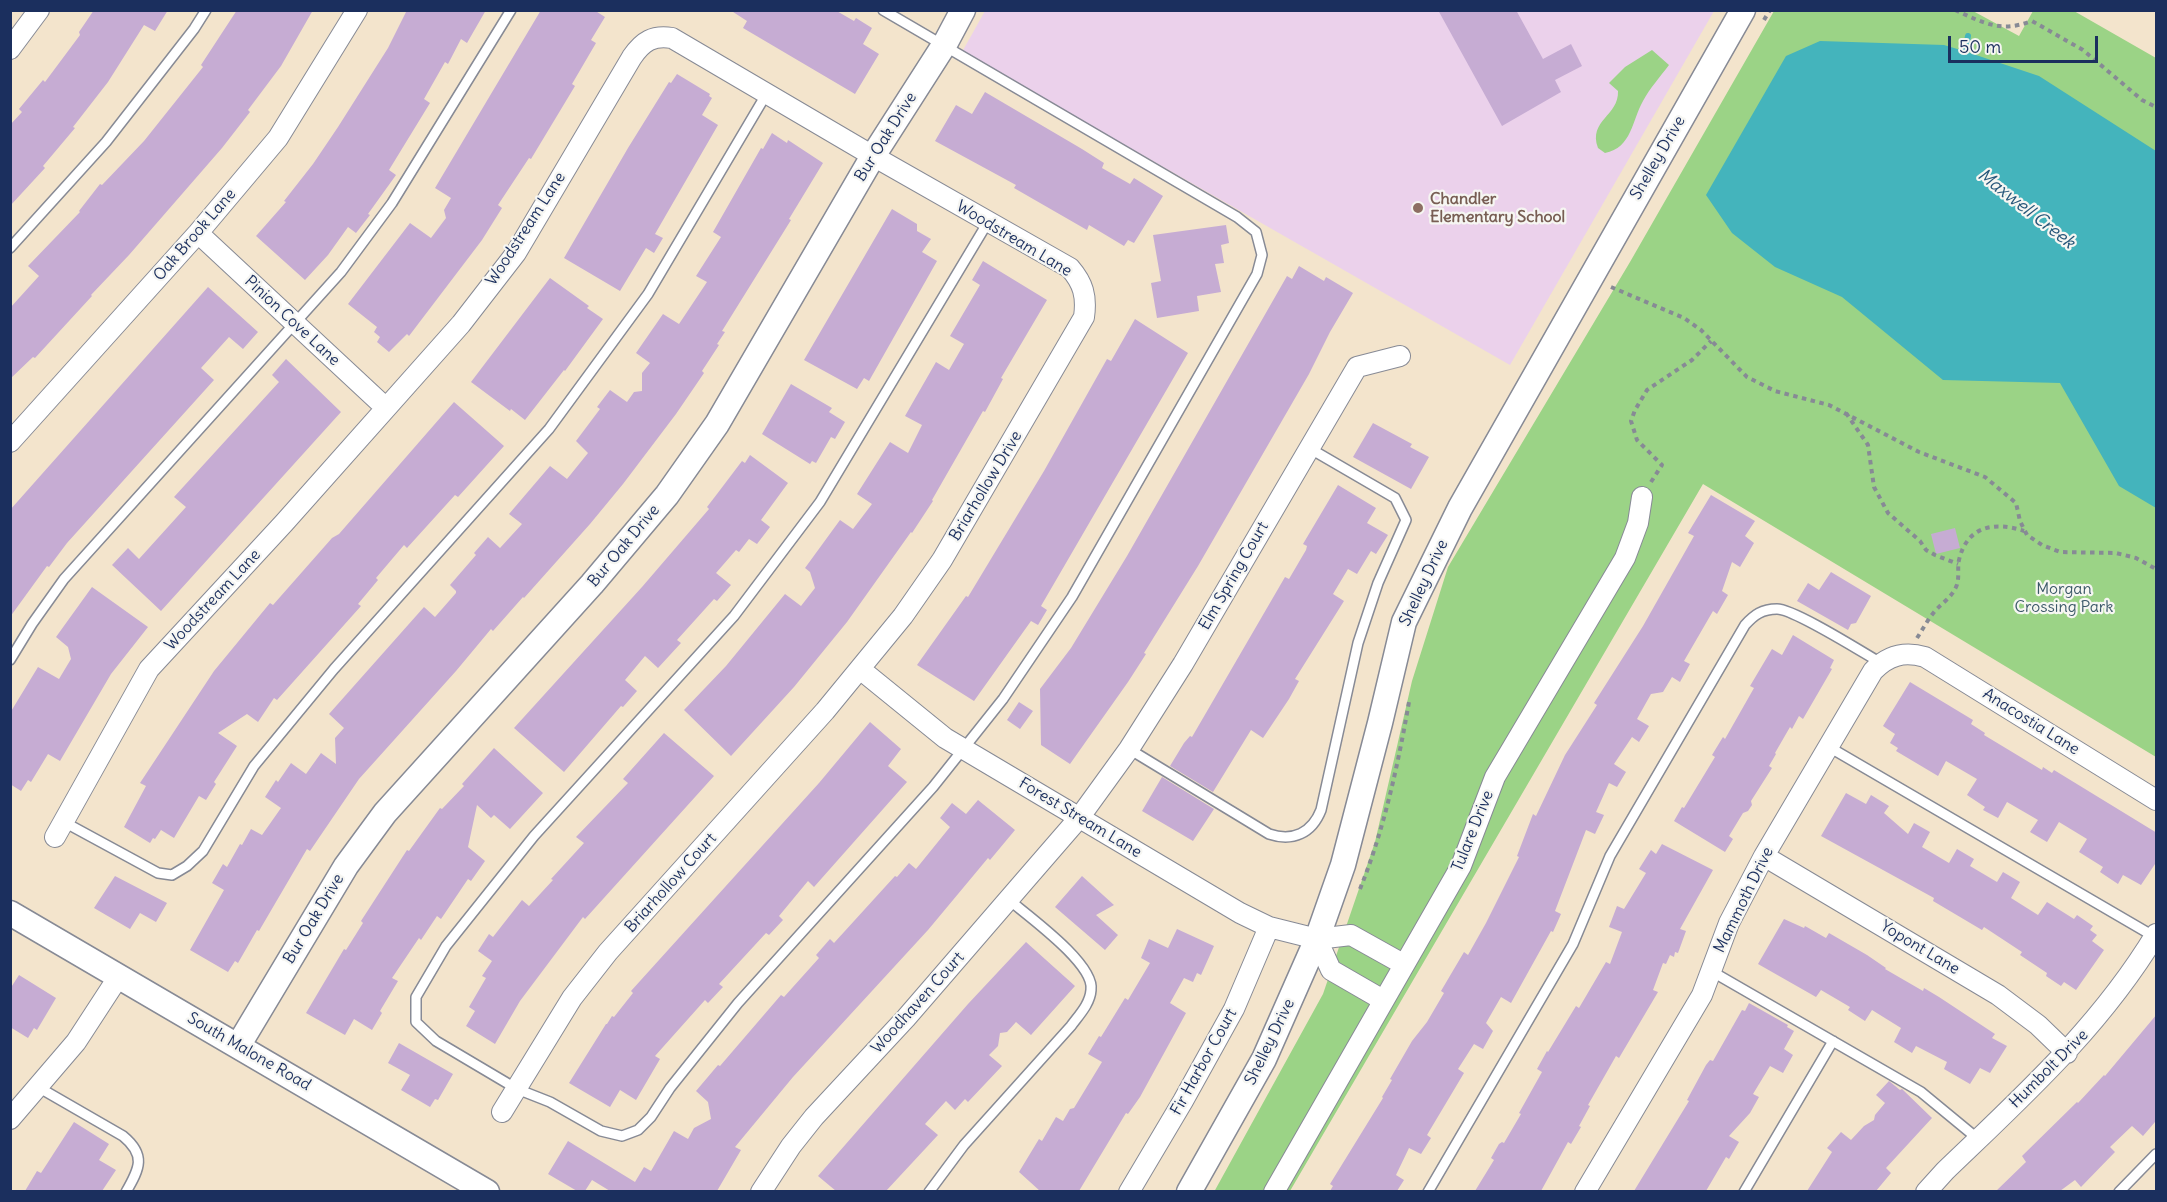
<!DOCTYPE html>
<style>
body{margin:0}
#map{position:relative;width:2167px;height:1202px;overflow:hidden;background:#f3e4cc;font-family:Delius,sans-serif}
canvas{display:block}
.frame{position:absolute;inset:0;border:12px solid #1b2f5e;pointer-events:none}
.scale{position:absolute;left:1948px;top:36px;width:150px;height:27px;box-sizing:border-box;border:3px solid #1b2f5e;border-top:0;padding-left:8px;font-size:18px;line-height:21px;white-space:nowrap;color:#1b2f5e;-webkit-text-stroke:4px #f6f6f2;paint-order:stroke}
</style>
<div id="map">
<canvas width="2167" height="1202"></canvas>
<div class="frame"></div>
<div class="scale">50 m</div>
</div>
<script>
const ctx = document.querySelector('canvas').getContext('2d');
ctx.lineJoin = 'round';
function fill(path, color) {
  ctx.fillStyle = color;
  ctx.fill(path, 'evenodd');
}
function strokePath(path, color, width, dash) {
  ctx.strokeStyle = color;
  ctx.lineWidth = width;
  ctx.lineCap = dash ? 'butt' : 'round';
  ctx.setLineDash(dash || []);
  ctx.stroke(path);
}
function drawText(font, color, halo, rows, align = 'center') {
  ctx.font = font + ' Delius,sans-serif';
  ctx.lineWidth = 4.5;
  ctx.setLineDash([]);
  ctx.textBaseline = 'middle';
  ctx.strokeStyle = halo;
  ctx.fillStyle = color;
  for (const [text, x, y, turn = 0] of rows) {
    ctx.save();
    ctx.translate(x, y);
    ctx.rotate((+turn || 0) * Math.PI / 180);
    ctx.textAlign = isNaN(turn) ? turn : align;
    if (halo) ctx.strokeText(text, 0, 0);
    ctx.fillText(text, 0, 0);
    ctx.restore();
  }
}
fill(new Path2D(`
 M985 11H1714L1510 365 962 52Z`), '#ebd1eb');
fill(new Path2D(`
 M1774 11H1973L2019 36 2033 11H2074L2156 58V757L1703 484 1290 1191 1214 1192 1323 994 1375 842 1412 681 1448 567 1630 262Z
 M1652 50 1669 65C1660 77 1650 88 1643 101 1632 120 1632 148 1605 153L1598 148C1588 120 1619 116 1618 91L1609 83 1625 67Z`), '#9bd386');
fill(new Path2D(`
 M1820 41 1944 45 1964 51 2039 76 2156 151V508L2119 486 2060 383 1943 380 1842 297 1775 267 1732 233 1706 195 1786 56Z`), '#44b4bc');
strokePath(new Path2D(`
 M1964 58 1968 36`), '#44b4bc', 6);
fill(new Path2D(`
 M94 10H168L155 31 144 25 108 82 73 127 75 128 43 166 45 168 10 206V125L22 112 19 109 43 80 45 82 80 35 79 32Z
 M237 10H313L281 66 248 110 250 112 222 148 129 255 91 295 92 296 35 358 33 357 10 379V308L39 276 28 266 80 212 79 211 100 184 102 185 144 141 203 67 201 65Z
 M407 10H486L467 43 461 39 448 64 445 62 424 99 430 103 389 170 396 175 368 214 370 215 356 233 348 227 328 255 305 280 256 236 286 202 284 201 313 164 338 127 388 48Z
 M541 10H594L605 17 591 40 596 43 572 84 575 86 531 159 529 158 498 205 502 208 482 240 409 336 407 334 389 352 377 342 380 337 374 332 377 327 348 304 410 223 431 238 446 218 444 210 451 198 435 188Z
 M730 10H835L854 21 856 18 872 28 863 44 879 54 855 94 743 28 747 21Z
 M1438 10H1516L1543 59 1571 44 1582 66 1555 80 1561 92 1502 126Z
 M677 74 710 94 709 96 712 98 702 115 718 125 655 234 663 238 654 253 646 248 620 291 564 258 628 148 669 82 671 83Z
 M985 92 1082 149 1104 163 1102 168 1130 184 1134 178 1163 196 1134 243 1128 240 1124 246 1089 225 1087 230 1014 188 1016 185 935 141 956 105 972 114Z
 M772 133 787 143 788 140 823 163 789 219 791 220 722 331 725 332 717 344 719 345 702 371 704 373 676 414 623 484 590 524 524 598 523 597 493 631 491 629 456 671 359 779 310 851 307 849 259 931 257 930 238 963 235 961 228 972 190 950 224 890 212 883 223 864 227 867 240 844 242 845 251 829 262 835 281 808 265 797 276 780 278 782 291 763 306 774 321 753 336 764 335 738 344 728 329 714 424 607 435 617 456 593V591L450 585 476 555 474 553 488 537 500 548 522 524 509 514 550 466 567 479 588 453 576 441 600 409 597 407 610 390 627 402 634 392 642 391V373L650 363 636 353 663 314 679 324 707 282 696 276 721 237 713 232 761 148 763 149Z
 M892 209 917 224V231L931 239 922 252 937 261 869 381 864 378 857 389 804 360Z
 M1226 225 1229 243 1221 245 1224 263 1215 264 1221 292 1197 296 1199 311 1157 318 1151 283 1161 281 1153 235Z
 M983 261 1047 300 1001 378 1003 379 985 412 983 411 932 500 933 501 912 533 911 532 847 622 794 687 731 756 684 710 726 666 785 594 801 606 815 588 810 572 805 568 840 520 853 529 872 504 857 494 890 442 908 453 922 425 905 416 936 362 949 370 964 344 950 336 980 285 972 280Z
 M1299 266 1324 281 1326 277 1353 293 1330 332 1309 374 1198 566 1144 653 1146 654 1128 682 1070 764 1041 745 1040 689 1071 648 1127 556 1287 276 1292 279Z
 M550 278 589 306 587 308 603 319 565 371 564 370 525 420 511 409 510 411 471 382Z
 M208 287 258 332 243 349 229 337 201 368 214 380 67 543 49 567 47 566 10 617V510Z
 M1135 319 1188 353 1041 606 1047 610 1038 625 1031 621 974 701 917 665 966 596 968 597 1044 471 1107 359 1111 361Z
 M286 359 341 412 161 611 112 565 128 548 139 559 186 507 174 497 279 382 272 375Z
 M791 384 832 408 829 412 845 422 835 439 831 437 816 463 812 461 810 464 762 434Z
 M454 402 504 446 458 497 455 495 407 548 404 545 376 578 378 580 358 604 361 606 277 700 274 698 258 722 247 714 218 733 237 746 214 782 216 784 206 800 199 796 174 838 161 830 155 839 153 838 150 843 124 827 146 786 140 783 214 671 270 603 273 605 332 538 339 534Z
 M1373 423 1412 444 1410 447 1429 457 1411 489 1353 457Z
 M750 455 788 483 761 520 770 527 757 544 749 539 739 552 736 550 716 573 731 585 717 601 714 599 677 640 681 643 658 668 645 656 625 680 637 691 623 707 621 706 564 772 514 728 642 587 709 509 707 507 717 494 742 461 745 463Z
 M1338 485 1376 508 1367 523 1388 535 1376 554 1371 551 1357 574 1348 569 1333 594 1344 601 1295 679 1299 681 1289 699 1263 738 1251 730 1213 792 1170 766 1184 743 1190 736 1192 737 1285 577 1289 579 1306 550 1307 546 1303 544Z
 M1711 495 1755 521 1745 536 1754 543 1740 567 1732 562 1722 591 1728 595 1717 614 1713 611 1684 661 1690 664 1680 682 1672 677 1663 692 1651 694 1637 719 1649 726 1639 742 1632 737 1614 764 1626 772 1617 787 1609 783 1596 812 1604 815 1595 834 1586 830 1555 911 1561 914 1553 932 1551 931 1511 1003 1501 997 1486 1023 1493 1031 1483 1049 1474 1044 1458 1069 1464 1073 1427 1135 1431 1138 1421 1154 1409 1148 1396 1175 1404 1180 1397 1191H1330L1333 1186 1330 1184 1383 1098 1382 1097 1392 1080 1390 1079 1412 1041 1427 1022 1444 993 1441 991 1464 952 1468 955 1486 923 1519 857 1517 856 1533 814 1536 816 1565 755 1597 705 1594 703 1643 626 1694 536 1688 533Z
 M1955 528 1960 548 1936 554 1931 534Z
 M1831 572 1871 596 1856 623 1851 624 1848 630 1797 601 1808 583 1819 590Z
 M92 587 148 627 111 674 60 761 48 754 31 782 28 780 21 791 10 784V713L38 667 59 679 71 659 68 647 56 637Z
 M1793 635 1834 660 1830 668 1832 669 1803 719 1799 716 1792 729 1790 727 1775 753 1776 754 1769 766 1772 768 1751 801 1752 805 1748 811 1743 813 1729 836 1733 839 1725 852 1674 821 1682 807 1684 808 1715 757 1712 755 1723 737 1725 739 1754 688 1750 686 1772 649 1782 655Z
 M1910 682 1973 720 1971 724 1985 733 1984 735 2042 770 2043 767 2052 773 2054 770 2157 833V861L2141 885 2123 875 2118 884 2100 872 2103 867 2079 852 2087 839 2059 822 2047 842 2030 832 2038 820 2007 802 1998 818 1983 810 1985 807 1967 795 1977 779 1946 761 1938 776 1896 751 1898 748 1890 743 1895 734 1883 726Z
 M1019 702 1033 711 1020 729 1007 720Z
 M870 722 901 749 888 766 907 782 814 887 808 881 779 916 783 920 769 935 766 933 719 984 723 987 708 1003 705 1000 655 1056 660 1059 636 1100 620 1090 610 1107 569 1083 606 1024H607L612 1016 614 1017 633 993 631 991 819 783Z
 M664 733 714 776 585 919 583 917 520 1001 495 1044 466 1026 475 1011 469 1007 486 978 482 976 492 961 478 951 489 934 493 937 522 900 529 906 553 880 551 879 584 843 576 837 628 783 623 779Z
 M494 748 543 793 510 829 494 815 491 818 477 805 468 847 485 861 471 881 468 879 441 919 437 916 421 940 419 938 392 978 398 981 380 1011 382 1013 372 1030 354 1019 345 1035 306 1013 344 949 346 950 363 923 361 921 407 850 409 851 440 808 442 809 464 786 462 784Z
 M1162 777 1214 809 1193 841 1142 811Z
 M1846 793 1866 804 1871 795 1889 806 1884 813 1908 834 1914 823 1930 832 1922 847 1949 863 1957 849 1974 859 1970 866 1997 882 2003 872 2020 882 2011 898 2038 915 2047 902 2074 919 2077 915 2093 926 2090 930 2097 935 2092 941 2104 950 2076 990 2064 982 2061 986 2046 976 2047 973 2020 955 2022 952 1984 927 1982 930 1933 901 1934 898 1821 836Z
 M978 800 1015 830 990 860 988 858 928 930 793 1077 735 1147 741 1150 717 1191H610L592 1180 585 1191H577L548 1174 568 1141 635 1182 644 1167 651 1171 674 1131 688 1139 694 1128 711 1119 708 1102 696 1091 718 1065 720 1066 781 995 784 997 819 958 816 955 830 939 834 943 895 876 897 877 909 863 916 869 950 827 940 818 952 803 966 814Z
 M1662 844 1713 870 1680 929 1686 931 1678 953 1675 952 1674 957 1670 955 1666 964 1663 963 1653 990 1658 992 1619 1058 1616 1056 1588 1105 1590 1106 1579 1126 1581 1127 1571 1144 1568 1142 1541 1191H1475L1494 1160 1491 1158 1499 1144 1502 1142 1504 1143 1521 1114 1519 1113 1542 1072 1537 1069 1547 1051 1548 1052 1576 1006 1579 1008 1606 962 1610 964 1622 932 1609 927 1617 906 1624 909 1646 873 1639 869 1651 850 1656 854Z
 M115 876 167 903 156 922 140 913 130 929 94 908Z
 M1082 876 1114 905 1096 915 1118 935 1105 950 1055 907Z
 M1784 919 1804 928 1805 926 1826 938 1829 933 1867 955 1886 968 1885 969 1923 991 1924 988 1939 997 1995 1034 1992 1038 2007 1046 1990 1073 1980 1068 1970 1084 1944 1069 1947 1062 1916 1046 1912 1053 1894 1042 1901 1028 1872 1010 1865 1021 1848 1010 1850 1007 1821 990 1816 997 1758 964Z
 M1177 929 1214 946 1201 975 1197 973 1193 982 1184 978 1170 1003 1186 1013 1140 1097 1128 1114 1126 1113 1079 1191H1040L1019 1172 1039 1139 1042 1141 1056 1117 1063 1121 1070 1109 1074 1108 1102 1062 1088 1054 1099 1036 1101 1037 1125 998 1128 1000 1150 963 1141 958 1149 939 1168 948Z
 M1026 942 1075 986 1031 1035 1016 1022 1007 1032 1000 1033 998 1046 989 1055 1002 1066 968 1102 965 1099 955 1110 946 1101 925 1124 938 1135 886 1191H836L818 1176 968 1004Z
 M19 975 56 998 37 1030 34 1028 28 1038 10 1027V989Z
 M1749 1003 1788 1025 1787 1027 1794 1031 1784 1049 1793 1055 1783 1073 1770 1066 1753 1094 1759 1097 1750 1113 1729 1136 1739 1142 1729 1159 1726 1157 1706 1191H1634L1689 1101 1687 1100 1706 1065 1710 1060 1713 1061 1742 1010 1745 1011Z
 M2157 1014V1117L2155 1122 2143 1136 2132 1126 2110 1147 2115 1152 2081 1187 2075 1180 2060 1191H1996L2026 1162 2022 1156 2077 1102 2078 1103 2104 1075 2105 1076Z
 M399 1043 453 1074 438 1100 435 1099 430 1107 401 1090 410 1075 388 1063Z
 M1889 1081 1900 1090 1902 1089 1932 1118 1886 1168 1891 1173 1876 1191H1807L1832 1152 1827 1148 1841 1132 1851 1140 1864 1126 1874 1120 1875 1115 1885 1103 1876 1095Z
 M74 1122 109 1144 99 1160 116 1170 102 1191H25L37 1171 41 1173Z`), '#c6acd3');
const service = new Path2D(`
 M883 10 1237 217 1256 232 1262 255 1257 274 1072 597 1003 699 933 787 738 1003 670 1088 651 1117 638 1130 622 1136 601 1131 550 1102 517 1089 436 1041 416 1022V997L446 946 534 836 734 616 820 502 988 222
 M10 248 106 142 194 29 206 10
 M10 660 32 624 64 579 341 272 392 203 511 10
 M1829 747 2155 937
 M1129 749 1269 834C1293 842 1312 833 1321 810L1358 643 1378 583 1406 520 1395 498 1309 448
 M64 822 158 873 172 875 187 866 203 851 254 766 334 669 549 429 648 294 767 93
 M1711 971 1921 1092 1978 1139
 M38 1087 123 1136C146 1155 140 1168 126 1192
 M929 1192 964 1145 1071 1026C1079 1015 1090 1004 1091 990 1095 964 1028 916 1008 899
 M1428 1192 1573 944 1610 856 1745 625C1754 615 1762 609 1777 609 1794 609 1862 652 1881 663
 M1744 1192 1833 1041
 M2119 1192 2156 1154`);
const minor = new Path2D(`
 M10 49 39 10
 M198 233 386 408
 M10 442 198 233 278 138 357 10
 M860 669 945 738 1240 913 1269 927 1317 939 1351 935 1403 964
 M55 837 149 669 284 523 461 324 516 253 632 57C643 41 653 35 672 38L873 156 1070 268C1083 283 1087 296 1084 317L942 560 903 616 825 711 608 952 572 998 502 1112
 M1764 856 1998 995 2038 1025 2067 1053
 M1317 939 1331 970 1383 1000
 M10 1119 76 1042 119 976
 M761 1192 791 1146 814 1117 906 1018 1027 878 1079 818 1129 749 1183 664 1357 367 1400 356
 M1129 1192 1183 1101 1234 1009 1269 927
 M1274 1192 1461 866 1495 777 1625 558 1638 523 1642 497
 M1585 1192 1702 995 1729 923 1764 856 1873 671C1888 655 1904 651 1925 657L2156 800
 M1926 1192 1945 1171C2023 1096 2100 1027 2156 934`);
const tertiary = new Path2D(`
 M10 913 487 1192
 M238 1046 346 866 385 813 592 584 667 495 717 424 873 156 946 42 963 10
 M1189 1192 1264 1059 1317 939 1343 865 1380 723 1404 622 1460 508 1743 10`);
strokePath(service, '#878a95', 12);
strokePath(minor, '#878a95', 22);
strokePath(tertiary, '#878a95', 27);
strokePath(new Path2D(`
 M1955 10C1984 23 2000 33 2032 21L2083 50 2142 100 2156 107
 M1764 20 1770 10
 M1611 287 1684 318 1701 330 1747 377 1775 391 1829 405 1919 452 1985 477 2016 503 2020 521 2027 535 2042 545 2060 552 2116 553 2136 558 2156 569
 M1846 413 1868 445 1874 487 1888 513 1920 541 1926 550 1935 555 1958 564
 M1651 482 1662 465 1637 440 1631 421 1635 410 1647 390 1692 360 1711 341
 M1917 638C1923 629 1928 619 1935 611 1943 602 1951 598 1956 587 1960 579 1957 569 1959 560 1967 526 1994 521 2024 531
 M1360 889C1384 830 1398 765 1409 702`), '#878a95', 4, [4.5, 4.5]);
strokePath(service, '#fff', 9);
strokePath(minor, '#fff', 20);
strokePath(tertiary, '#fff', 24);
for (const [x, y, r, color] of [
 [1418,208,6,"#8d6e63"]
]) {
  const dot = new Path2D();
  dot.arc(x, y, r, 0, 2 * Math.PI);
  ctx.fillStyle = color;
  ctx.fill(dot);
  strokePath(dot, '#f6f6f2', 2);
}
drawText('16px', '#1b2f5e', '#f6f6f2', [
 ["Bur Oak Drive",886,137,-58],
 ["Shelley Drive",1658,158,-60],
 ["Woodstream Lane",526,229,-57],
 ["Oak Brook Lane",195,235,-49],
 ["Woodstream Lane",1014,239,31],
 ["Pinion Cove Lane",292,321,43],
 ["Briarhollow Drive",986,486,-59],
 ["Bur Oak Drive",624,546,-50],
 ["Elm Spring Court",1234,576,-60],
 ["Shelley Drive",1424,583,-65],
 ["Woodstream Lane",213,600,-47],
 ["Anacostia Lane",2031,722,32],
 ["Forest Stream Lane",1080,818,31],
 ["Tulare Drive",1473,831,-68],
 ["Briarhollow Court",671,883,-48],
 ["Mammoth Drive",1744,900,-64],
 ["Bur Oak Drive",314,919,-59],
 ["Yopont Lane",1920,948,31],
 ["Woodhaven Court",918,1003,-48],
 ["Shelley Drive",1270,1042,-64],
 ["South Malone Road",249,1052,30],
 ["Fir Harbor Court",1204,1062,-61],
 ["Humbolt Drive",2049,1069,-45]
]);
drawText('bold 16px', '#785e54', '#f6f6f2', [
 ["Chandler",1430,199],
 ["Elementary School",1430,217]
], 'left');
drawText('16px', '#3b5868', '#f6f6f2', [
 ["Morgan",2064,589],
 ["Crossing Park",2064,607]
]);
drawText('italic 18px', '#27577a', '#f6f6f2', [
 ["Maxwell Creek",2026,209,38]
]);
</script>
